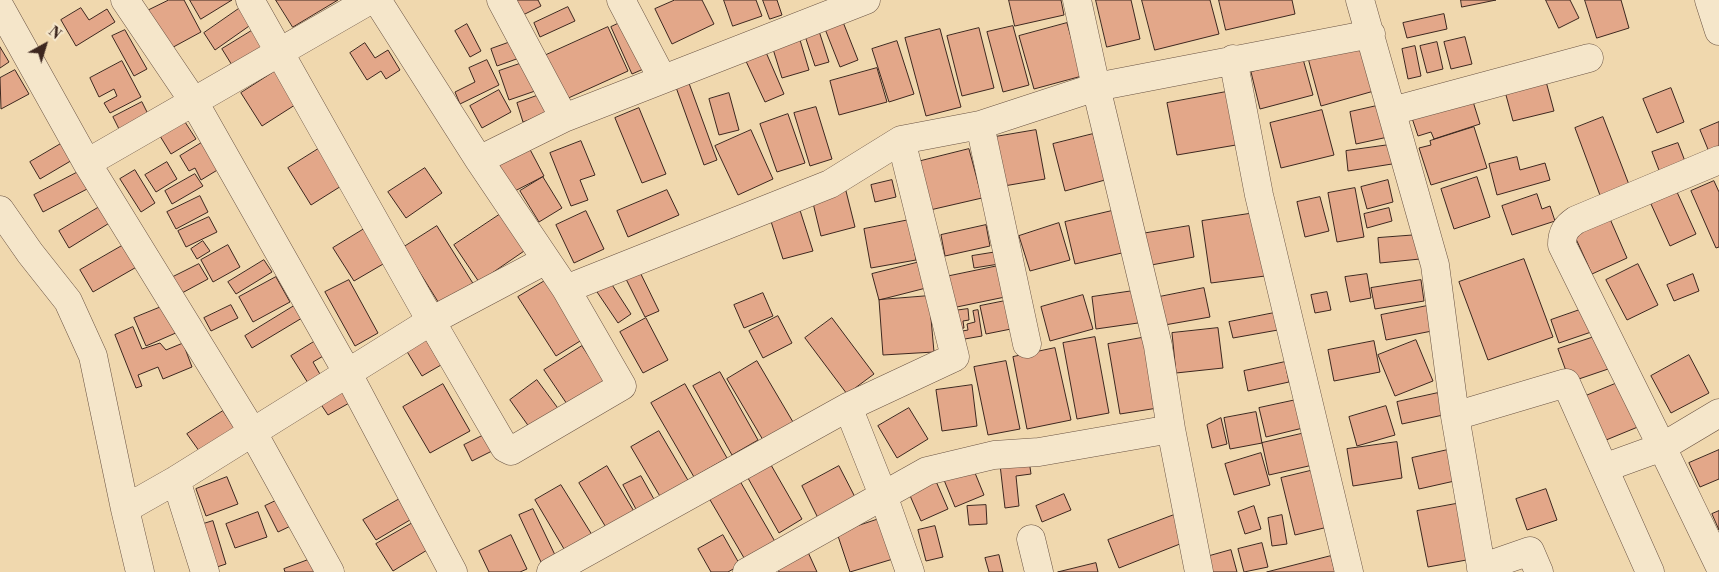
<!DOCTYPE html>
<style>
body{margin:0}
#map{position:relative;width:1719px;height:572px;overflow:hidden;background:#f0d8ae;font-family:"Libre Bodoni",serif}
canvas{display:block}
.north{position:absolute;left:20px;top:20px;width:50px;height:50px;-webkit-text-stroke:4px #f5e6ca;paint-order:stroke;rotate:39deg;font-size:14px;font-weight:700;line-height:20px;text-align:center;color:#3d271f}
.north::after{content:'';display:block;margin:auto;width:18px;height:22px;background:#3d271f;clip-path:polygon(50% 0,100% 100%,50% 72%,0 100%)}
</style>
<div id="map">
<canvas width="1719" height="572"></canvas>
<div class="north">N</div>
</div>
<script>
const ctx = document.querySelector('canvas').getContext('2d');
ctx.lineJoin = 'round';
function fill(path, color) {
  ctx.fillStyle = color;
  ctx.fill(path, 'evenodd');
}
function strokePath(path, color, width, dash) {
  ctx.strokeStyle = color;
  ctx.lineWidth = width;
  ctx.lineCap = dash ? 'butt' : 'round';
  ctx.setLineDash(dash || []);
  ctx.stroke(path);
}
const building = new Path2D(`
 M169 0H184L201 32 166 51 145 12Z
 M190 0H232L201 19Z
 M276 0H338L293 27Z
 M516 0H538L541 6 523 15Z
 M675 0H702L714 24 672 44 655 9Z
 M724 0H756L762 16 733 26Z
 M763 0H777L782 15 770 19Z
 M1009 0H1061L1064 15 1015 26Z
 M1096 0H1131L1140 39 1107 47Z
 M1142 0H1210L1219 34 1155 50Z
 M1219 0H1292L1295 14 1226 30Z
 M1461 0H1496L1462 7Z
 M1546 0H1570L1579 18 1559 28Z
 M1585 0H1621L1629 28 1597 38Z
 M568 7 575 21 540 37 534 23Z
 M81 8 89 20 107 9 115 22 76 46 61 20Z
 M240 8 252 24 215 50 204 33Z
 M1444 14 1447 29 1407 38 1403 23Z
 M626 20 648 67 632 74 611 27Z
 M843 22 858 60 840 67 825 29Z
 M1067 23 1082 76 1034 89 1019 36Z
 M467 24 481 51 470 57 455 31Z
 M1013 26 1029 85 1003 92 987 32Z
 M608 27 628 71 564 100 544 56Z
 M979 28 994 88 962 96 947 36Z
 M940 29 961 107 926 116 905 38Z
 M125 30 147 69 134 76 112 36Z
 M253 30 266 51 235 70 222 49Z
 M819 31 829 62 815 66 805 36Z
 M1465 37 1472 64 1451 69 1444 42Z
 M516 40 522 57 497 66 491 49Z
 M800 40 809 70 782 78 773 49Z
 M897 41 914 94 889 102 872 49Z
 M1437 42 1443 69 1427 73 1420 46Z
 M365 43 375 58 388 50 400 70 386 79 381 71 367 80 350 53Z
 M1361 44 1374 91 1321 106 1308 58Z
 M1415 46 1421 76 1408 79 1402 49Z
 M0 47 9 62 0 68Z
 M765 50 784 94 765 102 745 59Z
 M1303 59 1313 95 1260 109 1251 72Z
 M487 60 499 85 460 104 455 92 475 82 469 68Z
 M122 61 141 97 110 113 104 103 117 96 114 89 99 97 90 78Z
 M528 61 538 90 509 100 499 71Z
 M877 68 887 102 839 115 830 81Z
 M15 70 29 94 1 109 0 78Z
 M277 70 298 103 262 126 241 93Z
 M1544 74 1554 111 1513 121 1503 84Z
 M686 75 717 160 704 165 673 79Z
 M1671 88 1684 122 1657 133 1643 99Z
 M499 90 511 112 482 128 470 106Z
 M1226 92 1236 145 1177 155 1167 103Z
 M729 93 739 130 719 135 709 99Z
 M542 94 549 113 523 122 517 103Z
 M1471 95 1480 124 1434 139 1431 132 1418 136 1412 118Z
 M142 102 151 120 122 135 113 117Z
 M1381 105 1388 137 1356 144 1350 112Z
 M816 107 832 159 810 166 794 113Z
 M639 108 666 174 642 183 615 118Z
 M1322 110 1334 155 1281 168 1270 123Z
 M788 114 805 163 777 172 760 124Z
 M1603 117 1633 195 1604 206 1575 128Z
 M185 122 196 139 171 154 160 136Z
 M1719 122V156L1712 159 1700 130Z
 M1474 127 1487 168 1431 185 1419 148 1431 145 1430 141Z
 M751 130 773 179 738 195 715 146Z
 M1036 130 1045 179 998 187 989 138Z
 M1093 134 1105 180 1065 191 1053 144Z
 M525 140 544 176 511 193 492 158Z
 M581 141 595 175 580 180 588 200 571 206 550 153Z
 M64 142 74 159 40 179 30 162Z
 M203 142 219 169 201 180 195 168 189 171 180 156Z
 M1678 143 1688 169 1662 178 1652 152Z
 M1389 145 1392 164 1348 171 1346 151Z
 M323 146 346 183 311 205 288 168Z
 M969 149 982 198 930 210 917 162Z
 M1517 157 1520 170 1545 163 1550 180 1497 195 1489 164Z
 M167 162 177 179 156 192 145 175Z
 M425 168 442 193 406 218 388 192Z
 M135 170 155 203 141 212 120 179Z
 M80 171 89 188 43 212 34 195Z
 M195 174 203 186 172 204 165 191Z
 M543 177 562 208 539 222 520 191Z
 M1477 177 1490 217 1454 229 1441 189Z
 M892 180 896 197 875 202 871 185Z
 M1388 180 1393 202 1367 209 1361 187Z
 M1714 181 1719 192V247L1716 248 1691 191Z
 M1355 188 1364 237 1337 242 1328 193Z
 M667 190 679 215 628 237 617 211Z
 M846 191 855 227 821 236 812 199Z
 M1677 192 1696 234 1670 246 1651 204Z
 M1537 194 1542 209 1550 206 1555 221 1512 235 1502 206Z
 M200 196 208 212 176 229 167 212Z
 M1320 197 1329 231 1305 237 1297 202Z
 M798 204 813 251 783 259 768 212Z
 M101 206 111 222 69 248 59 231Z
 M1389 208 1392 221 1367 228 1364 214Z
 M1116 210 1126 252 1075 264 1065 222Z
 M586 211 604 249 574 263 556 225Z
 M1607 212 1627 258 1592 274 1571 228Z
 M502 213 527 249 479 282 454 245Z
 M1255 213 1265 276 1211 283 1202 221Z
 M209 217 217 232 186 247 178 231Z
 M909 220 916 260 871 268 864 229Z
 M1059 223 1070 260 1030 271 1019 236Z
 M986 225 990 246 945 256 941 235Z
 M369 226 390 260 354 281 333 248Z
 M437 226 474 285 440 305 404 247Z
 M1189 226 1194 257 1146 266 1141 234Z
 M1418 235 1420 259 1380 263 1378 238Z
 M203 241 210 251 197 259 191 249Z
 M127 243 140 265 93 292 80 270Z
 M228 245 240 267 213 282 201 260Z
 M997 252 999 264 974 268 972 256Z
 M1524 259 1553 337 1488 360 1459 282Z
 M264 260 272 272 236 294 228 282Z
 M920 262 926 288 879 300 872 274Z
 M199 264 208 279 182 293 173 277Z
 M636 264 659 311 645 317 622 271Z
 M1638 264 1658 305 1627 320 1606 280Z
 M998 266 1005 297 952 308 945 277Z
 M605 274 631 314 618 323 591 283Z
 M1367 274 1371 298 1350 302 1345 277Z
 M1693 274 1699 291 1674 301 1667 285Z
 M276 277 290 302 253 322 239 297Z
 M548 279 585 338 556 356 518 297Z
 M349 280 378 333 355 346 325 292Z
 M1421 280 1424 301 1375 309 1371 288Z
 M1204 288 1210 317 1159 326 1154 298Z
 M1140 290 1145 322 1096 329 1092 297Z
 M1327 292 1331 310 1315 313 1311 295Z
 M763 293 773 316 744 328 734 305Z
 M1083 295 1093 329 1050 341 1041 307Z
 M929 296 934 352 883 355 879 300Z
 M1005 301 1011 329 986 334 980 306Z
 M166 305 178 332 146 346 134 318Z
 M231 305 238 318 211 331 204 318Z
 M294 306 302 318 252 348 245 336Z
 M1427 306 1432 331 1386 340 1381 315Z
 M1591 306 1600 329 1559 343 1551 320Z
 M968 309 969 320 963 321 964 328 955 330 953 311Z
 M978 310 982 336 959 340 957 332 968 330 967 324 975 322 973 311Z
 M1274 313 1278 330 1233 338 1229 322Z
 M778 316 792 343 763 358 749 331Z
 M646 318 668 360 643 373 620 332Z
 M832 318 874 374 847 394 805 338Z
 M133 327 142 349 160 343 166 350 183 343 192 367 163 379 158 367 138 375 142 386 136 388 115 335Z
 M1218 328 1223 368 1176 373 1172 333Z
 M422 333 441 365 422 376 403 345Z
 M1603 334 1614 367 1570 382 1558 349Z
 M1152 336 1164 407 1120 414 1108 344Z
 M1095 337 1109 413 1077 419 1063 343Z
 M317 340 325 355 313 362 321 376 308 383 291 356Z
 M1416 340 1433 381 1395 396 1378 355Z
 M1374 341 1380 372 1334 381 1328 350Z
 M582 346 606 382 569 407 544 370Z
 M1055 348 1071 420 1027 429 1013 357Z
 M1689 355 1709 393 1671 413 1651 376Z
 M757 361 793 422 763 440 727 379Z
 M1006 361 1020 429 988 435 974 367Z
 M1285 362 1289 382 1248 391 1244 371Z
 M720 372 758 440 732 455 693 386Z
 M1627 379 1645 424 1594 445 1576 400Z
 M537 380 560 411 532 431 510 400Z
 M443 384 470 431 430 453 403 407Z
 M685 384 727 458 694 477 651 403Z
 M972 385 977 426 942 431 936 390Z
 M344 389 351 402 328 415 320 403Z
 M1438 393 1443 415 1402 424 1397 402Z
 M1296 400 1303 428 1266 437 1259 408Z
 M1386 406 1395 435 1357 446 1349 417Z
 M909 408 928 439 897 458 878 426Z
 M223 411 237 432 202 455 187 434Z
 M1256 412 1262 443 1230 449 1224 418Z
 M1221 418 1227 444 1212 448 1207 425Z
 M659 431 689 482 661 498 631 447Z
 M488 433 496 449 472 461 464 445Z
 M1305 433 1313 465 1269 475 1262 443Z
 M1397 442 1402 478 1353 486 1347 449Z
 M1452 449 1459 480 1419 489 1412 458Z
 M1719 450V479L1700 487 1689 463Z
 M1028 453 1031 474 1016 476 1019 506 1005 508 999 456Z
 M1261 453 1270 485 1234 495 1225 464Z
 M767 458 802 519 779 533 744 471Z
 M607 466 635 513 607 529 579 483Z
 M839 466 856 499 818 518 802 486Z
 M973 468 984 495 955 507 944 480Z
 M1314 470 1328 527 1295 535 1281 478Z
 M641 476 655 501 637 511 623 485Z
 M737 476 777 545 747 563 706 493Z
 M227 477 238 504 206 516 196 489Z
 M935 479 948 509 921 521 908 491Z
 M561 485 594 538 567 554 535 500Z
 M1546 489 1557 520 1527 530 1516 499Z
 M1064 494 1071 510 1042 522 1036 506Z
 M286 496 299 522 278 532 265 506Z
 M403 497 415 517 376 540 363 520Z
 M1461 503 1472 559 1428 567 1417 511Z
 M986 505 987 524 969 525 967 506Z
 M1254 506 1261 529 1245 534 1238 512Z
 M533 509 555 555 541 562 519 515Z
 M1719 511V530L1712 514Z
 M258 512 267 537 235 548 226 524Z
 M1174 515 1185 542 1119 568 1108 540Z
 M1282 515 1287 544 1272 546 1268 518Z
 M879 519 893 559 850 572 837 533Z
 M213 521 226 564 214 568 200 525Z
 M416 521 432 547 393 571 376 544Z
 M935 526 943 557 926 561 918 530Z
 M511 535 527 569 520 572H489L479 551Z
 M723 535 740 565 728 572H711L698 549Z
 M1262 543 1268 567 1244 572 1238 549Z
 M807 550 817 572H779L776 564Z
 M1231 550 1237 572H1211L1206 557Z
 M999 555 1003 572H989L985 558Z
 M1331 556 1335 572H1267Z
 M316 557 321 572H285L284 569Z
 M1096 563 1098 572H1058Z`);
fill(building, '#e3a789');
strokePath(building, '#3d271f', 1);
const minor = new Path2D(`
 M125 0 194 102 347 372 453 572
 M250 0 431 321 505 448 511 451 622 386 566 289 479 160
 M377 0 479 160 564 118 866 0
 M501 0 564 118
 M621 0 662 78
 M1077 0 1096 87 1371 34
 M1360 0 1435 265 1455 416 1482 572
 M1709 0 1719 31
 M0 7 87 163 252 431 330 572
 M1233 59 1259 195 1349 572
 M1392 111 1589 58
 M980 125 1027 344
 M87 163 370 0
 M0 210 30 253 68 301 93 356 125 509 176 480 431 321 546 260
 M566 289 830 184 901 140
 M848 407 883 495 910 572
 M1719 413 1662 447 1719 565
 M1455 416 1566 383 1650 572
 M1604 468 1662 447 1562 245C1562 232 1566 227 1576 220L1719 160
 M176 480 205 572
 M125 509 140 572
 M1031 539 1039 572
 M1481 568 1530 551 1539 572
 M551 572 848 407 955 357 901 140 980 125 1096 87 1158 346 1171 429 1199 572
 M747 572 927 471 994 455 1039 452 1171 429`);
strokePath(minor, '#6a5343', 29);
strokePath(minor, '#f5e6ca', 28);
</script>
